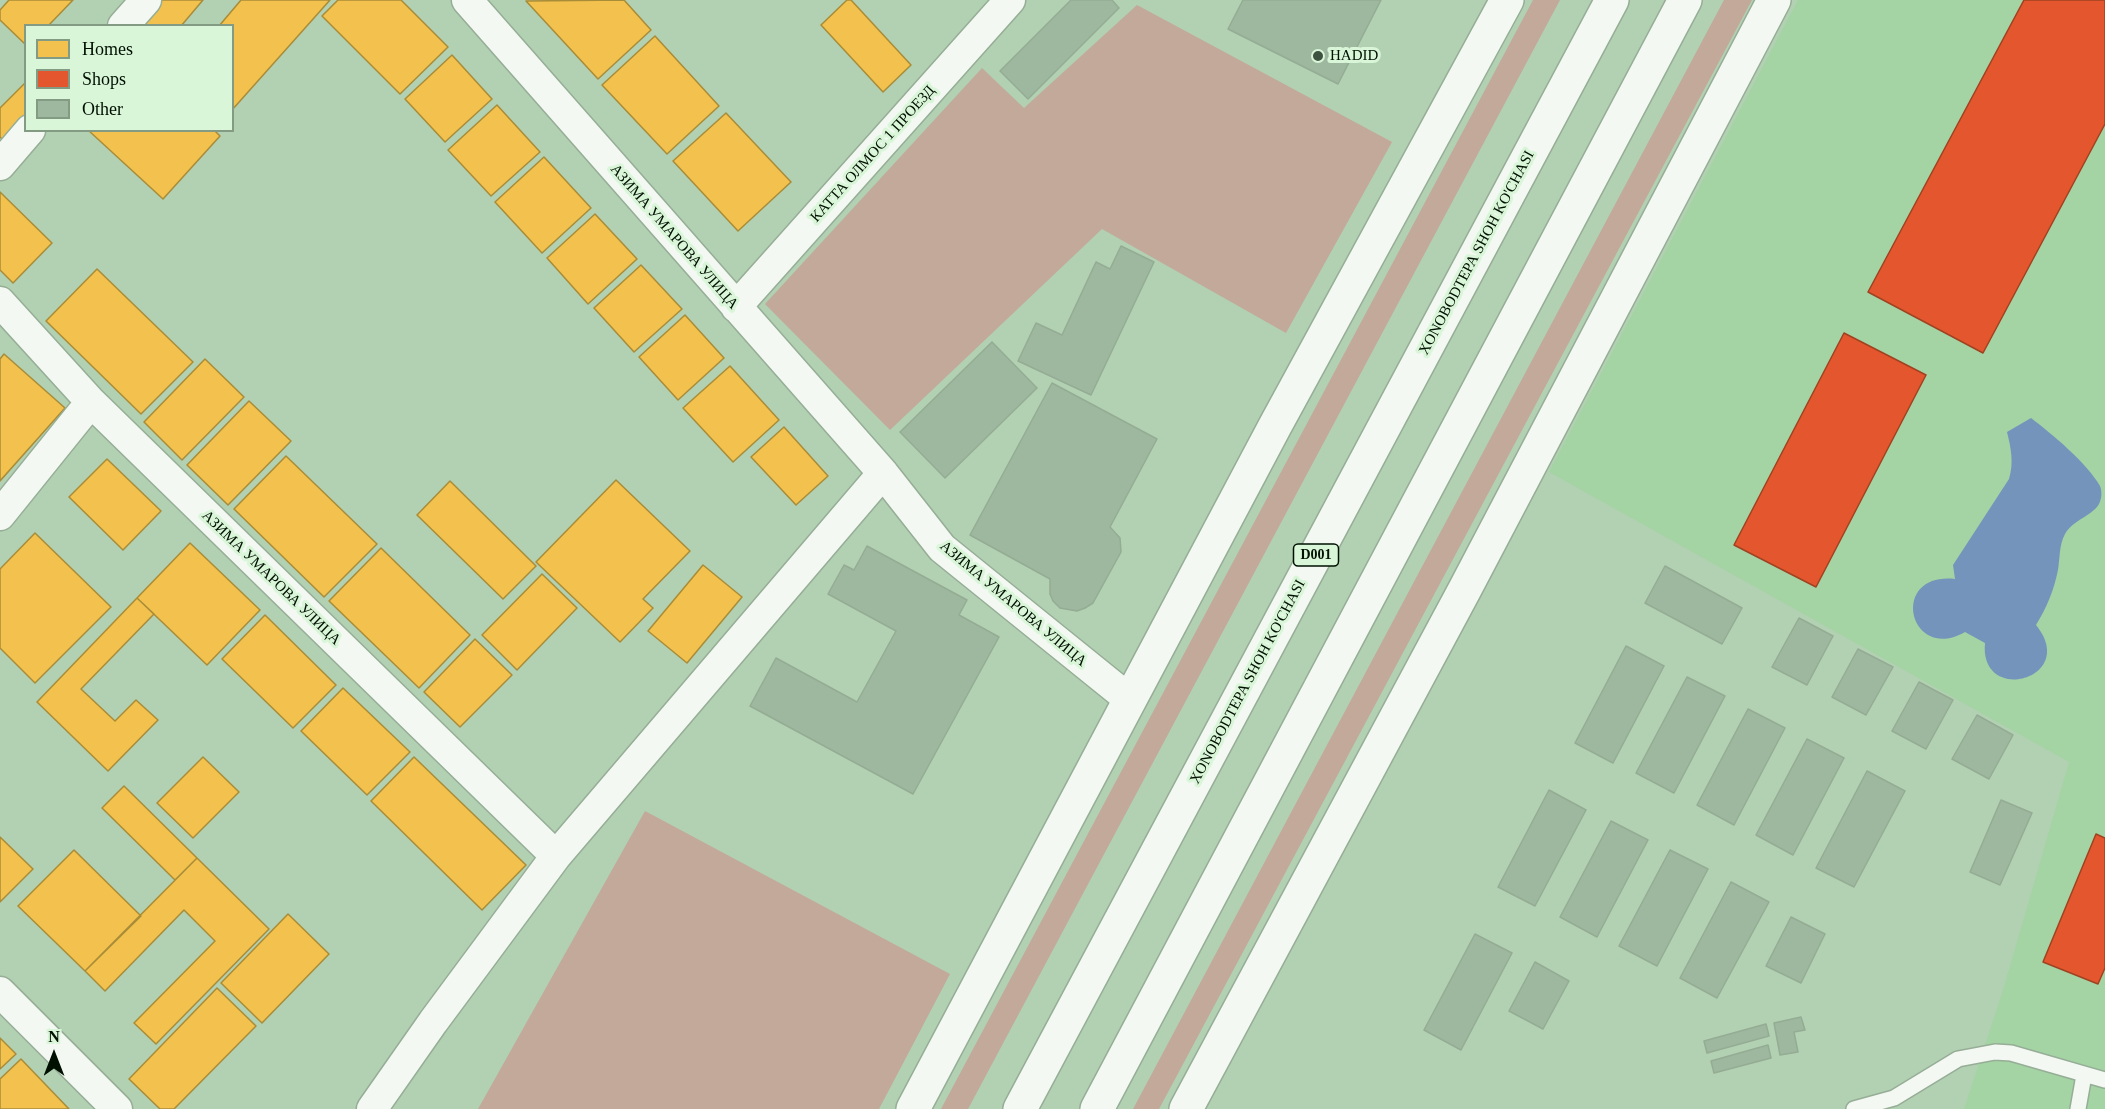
<!DOCTYPE html>
<meta charset="utf-8">
<style>
body{margin:0}
#map{position:relative;width:2105px;height:1109px;overflow:hidden;background:#b2d0b2;font-family:Georgia,serif}
canvas{display:block}
.legend{position:absolute;left:24px;top:24px;width:210px;height:108px;box-sizing:border-box;background:#daf6d9;border:2px solid #839a83;margin:0;padding:8px 10px;list-style:none;font-size:18px;color:#001001}
.legend li{display:flex;align-items:center;gap:12px;height:30px}
.legend b{width:30px;border:2px solid #839a83}
.north{position:absolute;left:24px;top:1025px;width:60px;height:60px;-webkit-text-stroke:4px #daf6d9;paint-order:stroke;rotate:0deg;font-size:16px;font-weight:700;line-height:24px;text-align:center;color:#001001}
.north::after{content:'';display:block;margin:auto;width:21px;height:27px;background:#001001;clip-path:polygon(50% 0,100% 100%,50% 72%,0 100%)}
</style>
<div id="map">
<canvas width="2105" height="1109"></canvas>
<ul class="legend">
<li><b style="height:16px;background:#f2c14e"></b>Homes</li>
<li><b style="height:16px;background:#e4572e"></b>Shops</li>
<li><b style="height:16px;background:#9db89e"></b>Other</li>
</ul>
<div class="north">N</div>
</div>
<script>
const ctx = document.querySelector('canvas').getContext('2d');
ctx.lineJoin = 'round';
function fill(path, color) {
  ctx.fillStyle = color;
  ctx.fill(path, 'evenodd');
}
function strokePath(path, color, width, dash) {
  ctx.strokeStyle = color;
  ctx.lineWidth = width;
  ctx.lineCap = dash ? 'butt' : 'round';
  ctx.setLineDash(dash || []);
  ctx.stroke(path);
}
function drawText(font, color, halo, rows, align = 'center') {
  ctx.font = font + ' Georgia,serif';
  ctx.lineWidth = 6;
  ctx.setLineDash([]);
  ctx.textBaseline = 'middle';
  ctx.strokeStyle = halo;
  ctx.fillStyle = color;
  for (const [text, x, y, turn = 0] of rows) {
    ctx.save();
    ctx.translate(x, y);
    ctx.rotate((+turn || 0) * Math.PI / 180);
    ctx.textAlign = isNaN(turn) ? turn : align;
    if (halo) ctx.strokeText(text, 0, 0);
    ctx.fillText(text, 0, 0);
    ctx.restore();
  }
}
fill(new Path2D(`
 M1798 0H2105V1109H1964L2003 990 2069 762 1549 472Z`), '#a4d3a4');
fill(new Path2D(`
 M1533 0H1560L968 1109H941Z
 M1724 0H1752L1159 1109H1133Z
 M1137 5 1392 142 1286 333 1102 229 890 430 765 304 982 68 1024 108Z
 M645 811 950 974 879 1109H478Z`), '#c2a999');
fill(new Path2D(`
 M2031 418C2052 434 2087 463 2100 486 2102 491 2102 498 2099 504 2092 516 2073 520 2065 534 2059 545 2060 558 2058 570 2054 590 2047 607 2036 625 2080 679 1979 706 1985 643L1965 632C1909 664 1888 572 1955 579L1953 565 2009 479C2014 463 2011 448 2007 432Z`), '#7494bc');
const homes = new Path2D(`
 M9 0H73L48 26H26V45L0 20V10Z
 M160 0H203L181 26H138Z
 M241 0H330L232 110V26H219Z
 M338 0H401L448 47 400 94 322 16Z
 M624 0 651 30 598 79 526 1Z
 M847 0H851L911 65 883 92 821 25Z
 M655 36 719 106 667 154 602 85Z
 M452 55 492 99 445 142 405 99Z
 M26 82V128L9 146 0 137V108Z
 M497 105 540 152 491 196 448 150Z
 M726 113 791 182 738 231 673 161Z
 M88 130H214L220 136 163 199Z
 M544 157 591 208 542 253 495 202Z
 M0 192 52 243 13 283 0 270Z
 M595 214 637 259 588 304 547 258Z
 M641 265 682 309 634 352 594 308Z
 M97 269 193 362 141 414 46 321Z
 M685 315 724 358 678 400 639 357Z
 M4 354 65 408 0 481V359Z
 M205 359 244 397 182 460 144 422Z
 M730 366 779 420 733 462 683 408Z
 M249 401 291 441 228 505 187 465Z
 M784 427 828 476 796 505 751 457Z
 M286 456 377 544 324 597 234 509Z
 M107 459 161 511 123 550 69 497Z
 M616 480 690 551 643 599 653 608 620 642 536 562Z
 M450 481 536 566 503 599 417 515Z
 M35 533 111 607 35 683 0 648V569Z
 M190 543 260 610 207 665 137 598Z
 M381 548 470 635 419 688 329 601Z
 M703 565 742 597 687 663 648 631Z
 M542 574 577 608 517 670 482 635Z
 M137 598 154 614 81 689 115 721 136 700 158 720 108 771 37 702Z
 M265 615 336 685 293 728 222 659Z
 M475 639 512 675 460 727 424 692Z
 M343 688 410 752 367 795 301 731Z
 M203 757 239 792 193 838 157 803Z
 M414 757 526 865 482 910 371 801Z
 M124 786 197 858 175 880 102 808Z
 M0 837 33 869 0 902Z
 M74 850 141 916 85 971 18 906Z
 M197 858 269 929 156 1044 134 1023 215 941 184 910 105 991 85 971Z
 M288 914 329 954 262 1023 221 983Z
 M217 988 256 1026 174 1109H160L129 1079Z
 M0 1038 16 1054 0 1069Z
 M21 1059 69 1109H0V1079Z`);
fill(homes, '#f2c14e');
strokePath(homes, '#a98c37', 1.5);
const shops = new Path2D(`
 M2024 0H2105V124L1983 353 1868 292Z
 M1844 333 1926 375 1816 587 1734 545Z
 M2096 834 2105 838V968L2098 984 2043 962Z`);
fill(shops, '#e4572e');
strokePath(shops, '#a04220', 1.5);
const building = new Path2D(`
 M1071 0H1112L1119 8 1028 99 1000 71Z
 M1243 0H1381L1338 84 1228 29Z
 M1121 246 1154 262 1091 395 1018 361 1036 323 1062 335 1096 262 1110 269Z
 M992 342 1037 388 945 478 900 432Z
 M1052 383 1157 439 1110 527 1120 538 1121 552 1093 603 1085 608 1077 611 1060 608 1053 601 1050 594V579L970 535Z
 M867 546 967 600 959 615 999 637 913 794 750 706 776 658 857 702 896 631 828 594 844 565 854 570Z
 M1665 566 1742 608 1722 644 1645 603Z
 M1799 618 1833 636 1807 685 1772 667Z
 M1626 646 1664 666 1613 763 1575 743Z
 M1858 649 1893 667 1866 715 1832 697Z
 M1687 677 1725 696 1674 793 1636 773Z
 M1919 682 1953 700 1926 749 1892 731Z
 M1748 709 1785 728 1734 825 1697 805Z
 M1977 715 2013 735 1989 779 1952 759Z
 M1807 739 1844 758 1793 855 1756 835Z
 M1867 771 1905 791 1854 887 1816 868Z
 M1549 790 1586 810 1535 906 1498 887Z
 M2001 800 2032 813 2000 885 1970 872Z
 M1611 821 1648 840 1597 937 1560 917Z
 M1670 850 1708 869 1657 966 1619 946Z
 M1731 882 1769 902 1717 998 1680 978Z
 M1791 917 1825 934 1801 983 1766 966Z
 M1475 934 1512 953 1461 1050 1424 1030Z
 M1535 962 1569 981 1543 1029 1509 1011Z
 M1801 1017 1805 1030 1794 1032 1798 1052 1780 1055 1774 1023Z
 M1766 1024 1769 1036 1707 1053 1704 1041Z
 M1768 1045 1771 1058 1714 1073 1711 1061Z`);
fill(building, '#9db89e');
strokePath(building, '#94ac94', 1.5);
const service = new Path2D(`
 M1854 1109 1894 1098 1958 1059 1995 1052 2011 1053 2105 1080
 M2078 1109 2084 1075`);
const minor = new Path2D(`
 M467 0 883 473 942 548 1129 699
 M123 26 146 0
 M0 165 30 130
 M0 302 91 402
 M736 307 1010 0
 M0 515 91 402 556 856
 M0 992 117 1109
 M372 1109 433 1022 556 856 883 473`);
const trunk = new Path2D(`
 M913 1109 1275 426 1507 0
 M1020 1109 1612 0
 M1097 1109 1685 0
 M1186 1109 1465 589 1774 0`);
strokePath(service, '#96ad96', 18);
strokePath(minor, '#96ad96', 33);
strokePath(trunk, '#96ad96', 36);
strokePath(service, '#f3f8f3', 15);
strokePath(minor, '#f3f8f3', 30);
strokePath(trunk, '#f3f8f3', 33);
for (const [x, y, r, color] of [
 [1318,56,6,"#3e533f"]
]) {
  const dot = new Path2D();
  dot.arc(x, y, r, 0, 2 * Math.PI);
  ctx.fillStyle = color;
  ctx.fill(dot);
  strokePath(dot, '#daf6d9', 2);
}
for (const [x, y, w] of [
 [1316,555,45]
]) {
  const box = new Path2D();
  box.roundRect(x - w / 2, y - 11, w, 22, 4.5);
  ctx.fillStyle = '#daf6d9';
  ctx.fill(box);
  strokePath(box, '#001001', 1.5);
}
drawText('bold 14px', '#001001', null, [
 ["D001",1316,555]
]);
drawText('15px', '#001001', '#daf6d9', [
 ["HADID",1330,56]
], 'left');
drawText('15px', '#001001', '#daf6d9', [
 ["КАТТА ОЛМОС 1 ПРОЕЗД",873,154,-48],
 ["АЗИМА УМАРОВА УЛИЦА",674,237,49],
 ["XONOBODTEPA SHOH KO'CHASI",1477,253,-62],
 ["АЗИМА УМАРОВА УЛИЦА",271,578,44],
 ["АЗИМА УМАРОВА УЛИЦА",1013,604,40],
 ["XONOBODTEPA SHOH KO'CHASI",1248,682,-62]
]);
</script>
